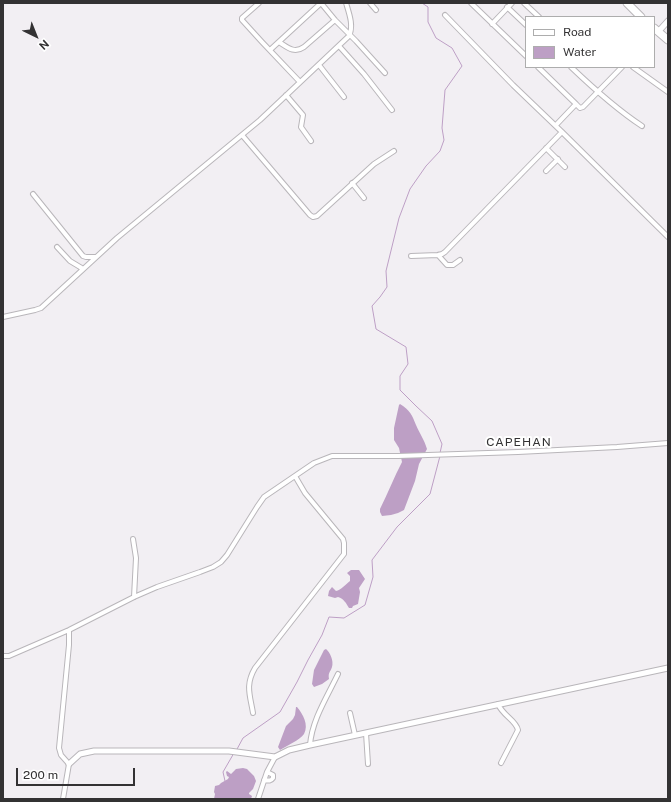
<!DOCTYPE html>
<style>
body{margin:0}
#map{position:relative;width:671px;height:802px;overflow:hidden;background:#f2eff3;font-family:"Public Sans",sans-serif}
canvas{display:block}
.frame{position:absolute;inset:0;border:4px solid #333233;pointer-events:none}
.legend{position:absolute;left:525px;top:16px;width:130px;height:52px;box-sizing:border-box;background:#fff;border:1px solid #adadad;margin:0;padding:5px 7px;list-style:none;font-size:12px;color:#333233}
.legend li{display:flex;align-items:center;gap:8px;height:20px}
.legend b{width:20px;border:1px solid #adadad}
.north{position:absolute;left:16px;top:16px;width:40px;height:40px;-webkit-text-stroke:3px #fff;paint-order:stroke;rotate:137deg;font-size:11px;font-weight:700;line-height:16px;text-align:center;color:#333233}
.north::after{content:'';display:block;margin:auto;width:14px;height:18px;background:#333233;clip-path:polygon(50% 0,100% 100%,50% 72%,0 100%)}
.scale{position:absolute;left:16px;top:768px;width:119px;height:18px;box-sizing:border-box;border:2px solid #333233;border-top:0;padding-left:5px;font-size:12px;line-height:14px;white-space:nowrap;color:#333233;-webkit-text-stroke:3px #fff;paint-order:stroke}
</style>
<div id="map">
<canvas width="671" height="802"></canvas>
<div class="frame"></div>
<ul class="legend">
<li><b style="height:5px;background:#fff"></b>Road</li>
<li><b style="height:11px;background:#bd9fc5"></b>Water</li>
</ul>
<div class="north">N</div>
<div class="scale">200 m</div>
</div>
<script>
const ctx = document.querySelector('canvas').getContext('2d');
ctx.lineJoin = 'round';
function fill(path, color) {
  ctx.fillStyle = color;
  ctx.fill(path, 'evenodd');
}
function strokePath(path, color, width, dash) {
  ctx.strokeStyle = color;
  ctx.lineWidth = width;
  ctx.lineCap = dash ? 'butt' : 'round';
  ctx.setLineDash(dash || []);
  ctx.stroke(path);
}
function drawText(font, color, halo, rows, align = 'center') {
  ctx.font = font + ' "Public Sans",sans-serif';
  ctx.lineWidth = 4;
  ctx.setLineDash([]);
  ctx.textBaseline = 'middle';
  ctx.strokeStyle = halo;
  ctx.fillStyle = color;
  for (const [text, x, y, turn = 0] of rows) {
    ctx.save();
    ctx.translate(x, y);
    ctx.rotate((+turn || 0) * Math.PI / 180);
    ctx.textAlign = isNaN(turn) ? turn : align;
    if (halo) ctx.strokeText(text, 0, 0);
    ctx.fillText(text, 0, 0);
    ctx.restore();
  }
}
fill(new Path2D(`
 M400 404C410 410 412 415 416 425 420 434 424 439 427 449L419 464 415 481 404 510 398 513 391 515 382 516 380 512V509C388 493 394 477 402 462L399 448 394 440V428L399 405Z
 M351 570H359L365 579 359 588 360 592 358 604 353 606 352 608H349C346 603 344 599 338 597L335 598 328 596 329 591 332 587 336 591C341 590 346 584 350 581V576L347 573Z
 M326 649C330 652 334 661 332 667 330 673 328 672 329 679L322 684 314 687 312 684 314 670 324 650Z
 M296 707H297C303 714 309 725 304 734 300 740 286 746 280 750L278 747 286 726 293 719 295 715Z
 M243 768 247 769 254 776 256 781 253 789 249 793V794L252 796 251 799H214L215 794 214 792 215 786 219 785 221 783 228 779 229 777 227 776 226 772 227 771 231 774 236 769Z`), '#bd9fc5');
strokePath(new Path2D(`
 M422 3 428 7V22L436 38 452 48 462 66 445 90 442 128 444 140 440 151 426 166 410 189 399 218 386 271 387 287 380 297 372 306 376 329 406 347 408 364 400 376V390L416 406 432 421 442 444 440 453
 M236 751 243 738 280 712 297 682 308 660 322 635 329 617 344 618 365 605 373 577 372 560 397 527 430 494 440 456
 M225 781 223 772 234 753`), '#bd9fc5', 1);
const minor = new Path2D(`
 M259 3 242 18V20L262 42 300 82
 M321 3 335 20 356 41 385 73
 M370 3 376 10
 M471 3 526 56
 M524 3 539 17
 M507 7 526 25
 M492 24 512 3
 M279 42C287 47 294 54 304 47L335 20
 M339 46 364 74 392 110
 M270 50 321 3
 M319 65 344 97
 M538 67 576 104
 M571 67C593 88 616 109 642 126
 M633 67 668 92
 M286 95 303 115 301 127 311 141
 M556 125 576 104 580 108 583 107 622 67
 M562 132 668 237
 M242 135 310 215 313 217 317 216 374 164 394 151
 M546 148 565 167
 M546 171 558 159
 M352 183 364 198
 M33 194 83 256 86 257H96
 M57 247 70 261 80 267 83 269
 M438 255 447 265H453L460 260
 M411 256 438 255 442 254 445 252 562 132 513 85 445 15
 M3 317 35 310 41 308 117 238 260 120 349 36C354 26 349 13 346 3
 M133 539 136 558 134 597
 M3 656H9L69 630 134 597 157 587 200 572 213 567 221 562 227 555 257 507 264 497 314 463 332 456H398L518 452 617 447 668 443
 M498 704C503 716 516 720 518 730L501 763
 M253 713C250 695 245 685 255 668L344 554V543L343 539 305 493 295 476
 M350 713 355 735
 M366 733 368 764
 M310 745C312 720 327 697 338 674
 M264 780C269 781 271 781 273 778V775L267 772
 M63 799 69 764 61 755 59 748 69 645V630
 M258 799 267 772 275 757`);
const tertiary = new Path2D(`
 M658 32 668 21
 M69 764 80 754 94 751H229L275 757 289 750 310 745 668 668`);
const trunk = new Path2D(`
 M627 3 641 17
 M654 28 668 40`);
strokePath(minor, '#b9b6ba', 6);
strokePath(tertiary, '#b9b6ba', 7);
strokePath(trunk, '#b9b6ba', 9);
strokePath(minor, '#fff', 4);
strokePath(tertiary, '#fff', 5);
strokePath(trunk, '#fff', 7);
ctx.letterSpacing = '1px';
drawText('12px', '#333233', '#fff', [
 ["CAPEHAN",519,442]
]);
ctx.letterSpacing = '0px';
</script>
